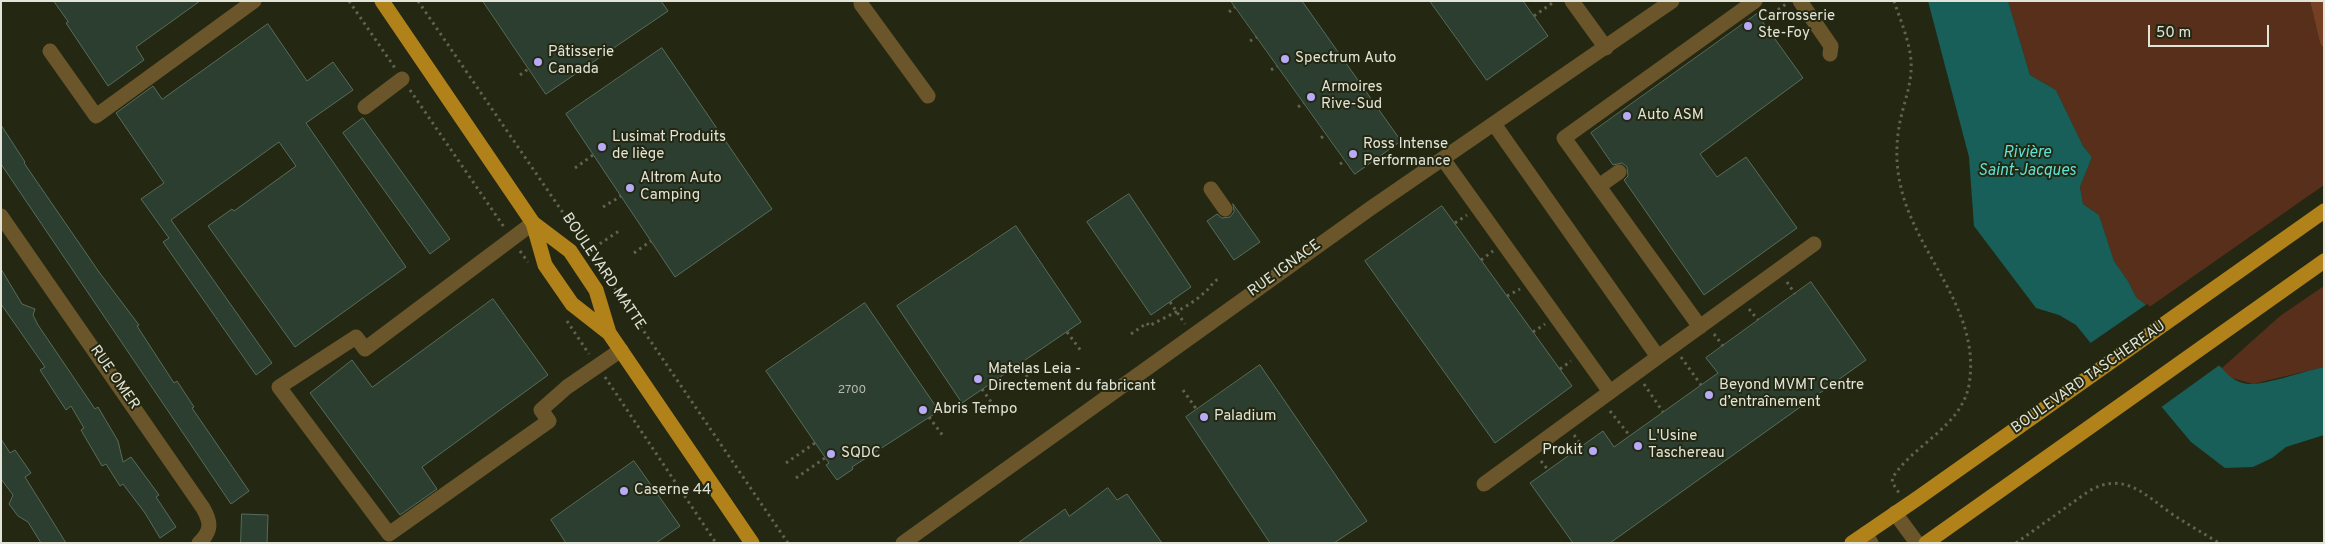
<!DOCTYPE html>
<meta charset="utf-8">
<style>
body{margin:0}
#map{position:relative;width:2325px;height:544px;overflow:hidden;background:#242812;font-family:Overpass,sans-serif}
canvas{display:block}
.frame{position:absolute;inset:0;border:2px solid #e1e4d6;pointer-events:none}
.scale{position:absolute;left:2148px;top:25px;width:121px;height:22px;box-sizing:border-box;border:2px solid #e1e4d6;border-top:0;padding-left:6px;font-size:15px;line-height:18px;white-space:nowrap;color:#e1e4d6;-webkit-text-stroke:4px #242812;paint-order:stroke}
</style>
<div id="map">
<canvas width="2325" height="544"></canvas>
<div class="frame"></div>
<div class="scale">50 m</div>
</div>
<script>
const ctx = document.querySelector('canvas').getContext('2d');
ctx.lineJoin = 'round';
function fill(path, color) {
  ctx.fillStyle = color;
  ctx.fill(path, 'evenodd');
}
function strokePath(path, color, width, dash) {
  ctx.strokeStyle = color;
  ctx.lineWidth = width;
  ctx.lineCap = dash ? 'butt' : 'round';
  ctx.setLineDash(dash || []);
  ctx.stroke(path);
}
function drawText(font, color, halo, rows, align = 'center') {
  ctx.font = font + ' Overpass,sans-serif';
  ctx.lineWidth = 4;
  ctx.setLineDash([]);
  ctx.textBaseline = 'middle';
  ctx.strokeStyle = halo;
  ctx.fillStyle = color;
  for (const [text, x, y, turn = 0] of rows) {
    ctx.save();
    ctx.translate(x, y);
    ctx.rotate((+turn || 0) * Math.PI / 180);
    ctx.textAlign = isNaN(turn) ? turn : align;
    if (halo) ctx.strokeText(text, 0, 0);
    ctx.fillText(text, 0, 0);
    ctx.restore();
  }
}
fill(new Path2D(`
 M2008 1H2310L2320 43 2324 49V185L2148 308 2136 297 2128 281 2114 261 2099 215 2083 204 2080 187 2092 157 2083 146 2056 90 2030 75Z
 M2324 286V367L2253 384 2228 377 2222 368 2280 316Z`), '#582f1a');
fill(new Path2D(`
 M2310 1H2324V49L2320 43Z`), '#753f23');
fill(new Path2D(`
 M1928 1H2008L2030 75 2056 90 2083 146 2092 157 2080 187 2083 204 2099 215 2114 261 2128 281 2136 297 2222 368C2229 377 2238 384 2251 384 2268 384 2305 371 2324 367V435L2286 447 2272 458 2253 467 2225 468 2191 442 2155 399 2093 346 2076 325 2059 315 2036 308 1974 226 1969 157Z`), '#185f59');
fill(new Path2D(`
 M2147 304 2221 364 2160 408 2089 344Z`), '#242812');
const building = new Path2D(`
 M54 1H200L136 47 144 60 108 86 66 23 68 22Z
 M483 1H661L668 11 546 94Z
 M1231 1H1302L1401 141 1355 174Z
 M1430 1H1523L1548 36 1487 80Z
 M1757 14 1803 78 1700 154 1717 177 1746 157 1797 228 1704 295 1624 180 1628 176 1627 167 1622 163 1613 165 1591 133Z
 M268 24 307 81 333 62 353 90 306 123 406 267 295 347 208 226 232 209 234 211 296 166 279 142 171 220 272 363 256 375 163 242 169 238 141 199 164 183 116 113 153 86 162 99Z
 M662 48 772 209 675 277 566 114Z
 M363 118 450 239 430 254 343 133Z
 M1 125 25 162 24 163 99 272 139 325 137 326 174 383 177 381 194 407 192 408 249 491 231 504 1 164Z
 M1129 194 1191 287 1151 315 1087 222Z
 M1233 204 1260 242 1234 260 1207 221 1217 214 1222 218 1230 217 1234 212Z
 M1442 206 1572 386 1495 443 1365 261Z
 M1016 226 1081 322 962 403 897 306Z
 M1 269 22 304 35 309 33 315 38 325 95 409 98 407 118 441 123 462 131 457 159 495 156 497 176 527 160 538 145 513 123 484 120 486 106 464 102 466 81 430 84 428 71 406 66 410 40 370 45 367 1 304Z
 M1811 282 1866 360 1610 543H1573L1530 483 1603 431 1614 447 1718 373 1706 358Z
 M493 299 548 375 422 467 437 489 400 515 310 393 352 360 372 387Z
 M865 303 939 411 852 467 853 469 837 480 826 465 829 463 766 371Z
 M1260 365 1367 521 1334 543H1270L1186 417Z
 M1 439 10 453 15 450 31 473 25 477 66 543H41L28 522 18 516 9 504 13 495 1 479Z
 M634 461 680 526 656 543H566L551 520Z
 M1108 488 1117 500 1127 494 1162 543H1018L1065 509 1069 516Z
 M242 514 268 515 267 543H241Z`);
fill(building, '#2b3e2f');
strokePath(building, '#576d5c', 1);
strokePath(new Path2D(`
 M349 1 395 68
 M418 1 581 239
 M1894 1C1901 22 1913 49 1911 71 1910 90 1902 108 1899 127 1896 145 1896 165 1900 183 1914 254 1982 308 1969 385 1961 427 1914 444 1893 477L1892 482 1899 493
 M1229 12 1235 7
 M1534 16 1555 1
 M1762 21 1786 4
 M1250 41 1257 37
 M1271 70 1277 66
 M520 75 528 69
 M410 90 504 227
 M1298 107 1304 103
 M1321 138 1326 134
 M1340 164 1345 161
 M575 168 593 155
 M603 207 621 196
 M1455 223 1467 215
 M520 251 528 262
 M589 251 619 231
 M634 253 651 241
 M1481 260 1493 251
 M1787 282 1795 294
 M611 283 788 543
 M1507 296 1520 289
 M1170 302 1185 324
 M1749 309 1758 320
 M567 321 589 354
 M1067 332 1081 351
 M1533 332 1545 324
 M1131 334 1147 323 1149 326C1167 316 1189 307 1204 293 1209 289 1212 283 1218 279
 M1714 334 1723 346
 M1681 357 1701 385
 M1019 364 1032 384
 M1560 369 1571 361
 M605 377 716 543
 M1644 384 1663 412
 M982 389 996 409
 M1183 390 1197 410
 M1610 411 1630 436
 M929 417 943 436
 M1574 435 1582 446
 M1541 461 1548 470
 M786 463 815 443
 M796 478 825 458
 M2016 543 2089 491C2124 471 2144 494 2172 514 2187 524 2203 533 2219 543`), '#5f634f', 3, [2.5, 4]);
strokePath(new Path2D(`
 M1572 1 1606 48
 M1800 1 1831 46 1830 54
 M861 4 928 96
 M50 51 96 116 254 1
 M365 107 402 79
 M1443 159 1610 392
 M1599 186 1619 172
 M1211 189 1225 209
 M1 216 203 508C211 522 212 531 199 543
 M533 223 365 349 356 337 279 387 389 534 549 421 541 410 567 387 621 350
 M1700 327 1564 138 1755 1
 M1658 357 1814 244
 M1484 484 1658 357 1494 124
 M1895 513 1917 543
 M1865 534 1871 543
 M903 543 1371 208 1672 1`), '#6b552b', 15);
strokePath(new Path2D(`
 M382 1 533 223 570 251 596 290 609 333
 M533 223 545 265 572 304 609 333 752 543
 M1852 543 1918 498 2324 211
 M1926 543 2324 261`), '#b18219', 15);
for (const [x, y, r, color] of [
 [1748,26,5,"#b7abf8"],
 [1285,59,5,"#b7abf8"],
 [538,62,5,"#b7abf8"],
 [1311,97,5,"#b7abf8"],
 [1627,116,5,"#b7abf8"],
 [602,147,5,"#b7abf8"],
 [1353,154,5,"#b7abf8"],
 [630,188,5,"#b7abf8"],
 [978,379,5,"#b7abf8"],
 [1709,395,5,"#b7abf8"],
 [923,410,5,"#b7abf8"],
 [1204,417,5,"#b7abf8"],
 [1638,446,5,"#b7abf8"],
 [1593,451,5,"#b7abf8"],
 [831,454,5,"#b7abf8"],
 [624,491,5,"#b7abf8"]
]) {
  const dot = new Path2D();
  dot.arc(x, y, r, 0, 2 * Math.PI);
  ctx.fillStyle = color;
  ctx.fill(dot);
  strokePath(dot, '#242812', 2);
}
drawText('12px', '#b4baac', null, [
 ["2700",852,391]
]);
drawText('15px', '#e1e4d6', '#242812', [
 ["Carrosserie",1758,17],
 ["Ste-Foy",1758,34],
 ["Pâtisserie",548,53],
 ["Canada",548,70],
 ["Spectrum Auto",1295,59],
 ["Armoires",1321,88],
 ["Rive-Sud",1321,105],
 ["Auto ASM",1637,116],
 ["Lusimat Produits",612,138],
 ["de liège",612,155],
 ["Ross Intense",1363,145],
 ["Performance",1363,162],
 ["Altrom Auto",640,179],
 ["Camping",640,196],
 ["Matelas Leia -",988,370],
 ["Directement du fabricant",988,387],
 ["Beyond MVMT Centre",1719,386],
 ["d’entraînement",1719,403],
 ["Abris Tempo",933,410],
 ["Paladium",1214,417],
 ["L'Usine",1648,437],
 ["Taschereau",1648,454],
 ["Prokit",1583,451,"right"],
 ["SQDC",841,454],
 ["Caserne 44",634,491]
], 'left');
drawText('15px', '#e1e4d6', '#242812', [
 ["RUE IGNACE",1285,269,-36],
 ["BOULEVARD MATTE",603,272,56],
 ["RUE OMER",114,378,55],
 ["BOULEVARD TASCHEREAU",2089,378,-35]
]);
drawText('italic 16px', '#5fe1d4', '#242812', [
 ["Rivière",2027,154],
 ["Saint-Jacques",2027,172]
]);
</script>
